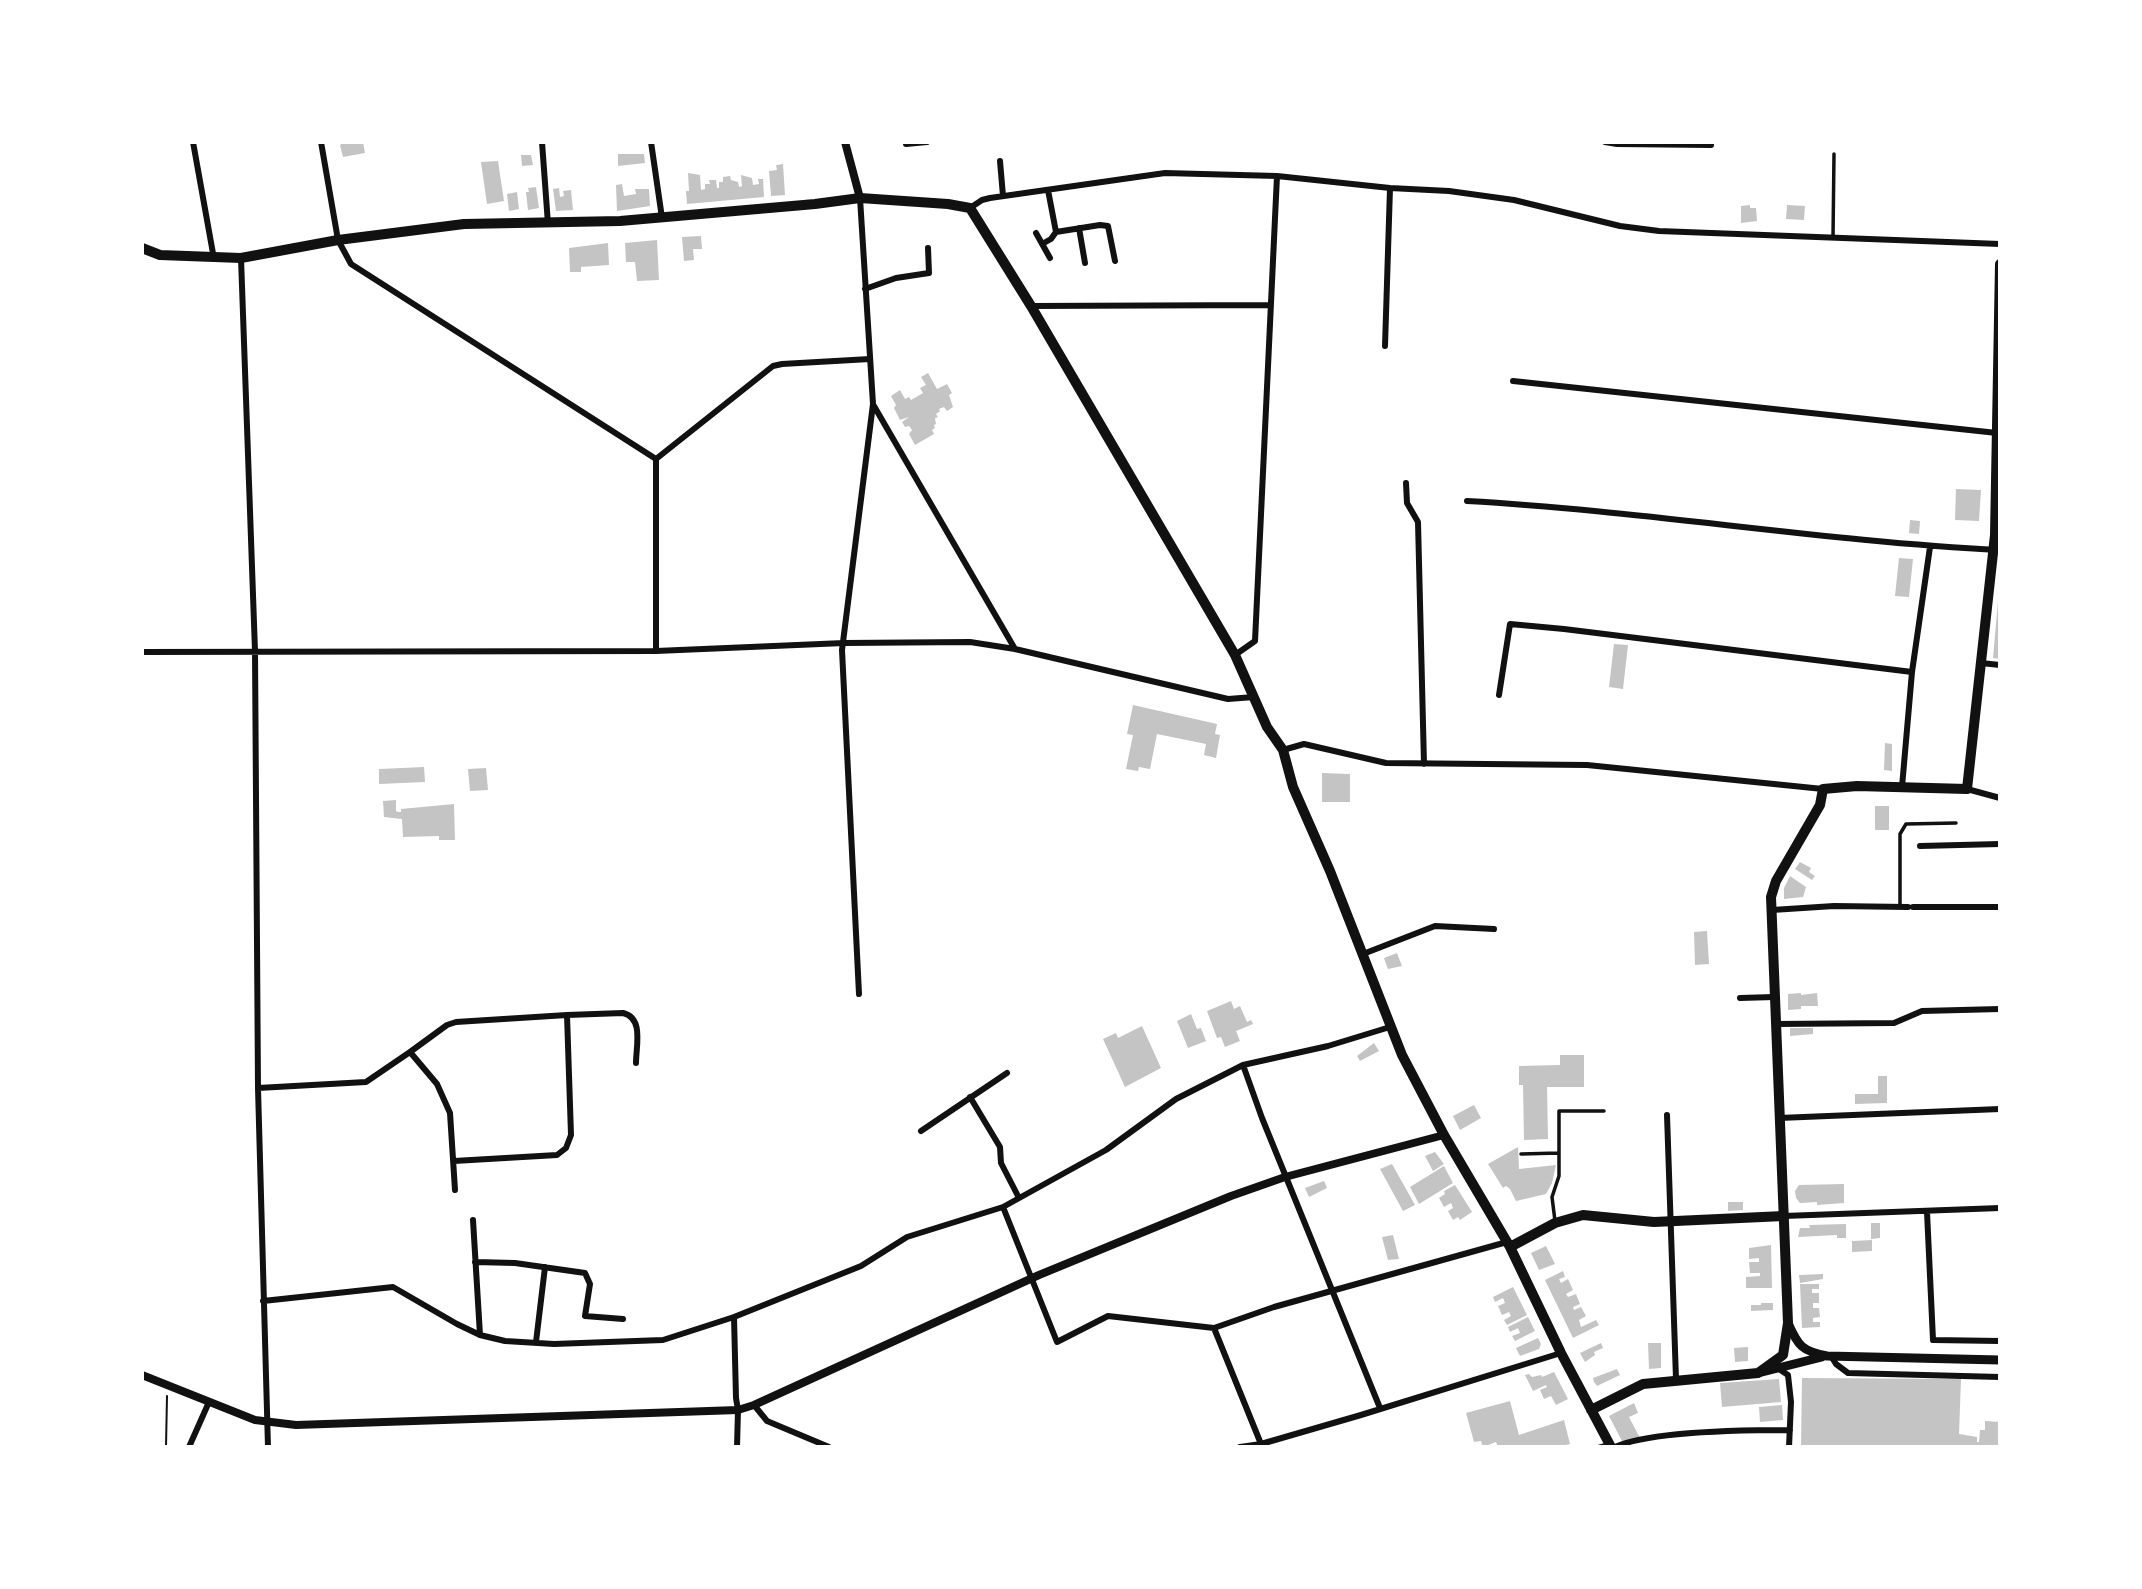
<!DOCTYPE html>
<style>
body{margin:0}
#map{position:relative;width:2142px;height:1589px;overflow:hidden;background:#fff;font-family:"Alegreya Sans",sans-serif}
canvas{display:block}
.frame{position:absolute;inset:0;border:144px solid #fff;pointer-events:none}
</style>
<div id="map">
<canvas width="2142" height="1589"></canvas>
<div class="frame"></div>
</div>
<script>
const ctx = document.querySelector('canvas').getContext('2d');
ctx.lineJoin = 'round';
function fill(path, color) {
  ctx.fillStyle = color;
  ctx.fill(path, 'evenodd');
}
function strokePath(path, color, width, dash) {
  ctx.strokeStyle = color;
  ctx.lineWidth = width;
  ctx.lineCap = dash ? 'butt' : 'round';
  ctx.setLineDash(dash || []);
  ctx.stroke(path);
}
fill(new Path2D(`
 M344 142H363L365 153 343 157 340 145Z
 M618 154H644L645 163 618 166Z
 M521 155H531L533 165 522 166Z
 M498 161 504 201 487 204 481 162Z
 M783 164 785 195 771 196 769 171 777 170 776 165Z
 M688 173 700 175 701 190 705 189V184H710L709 180H716L717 188H719V182H723V177L730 176 731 180 738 182 739 187 742 186 741 175 752 178 753 185 759 184 758 179H763L764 197 687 204 686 191H689Z
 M622 184 624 196 636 194 635 189H649L650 206 617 211 616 185Z
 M536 187 539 208 528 210 526 192H529L528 188Z
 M559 188 560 197 564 196 563 191 571 190 573 210 556 211 553 189Z
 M517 192 519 209 509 211 507 194Z
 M1750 205V208H1756L1757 221 1741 223V206Z
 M1787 205 1805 206 1804 220 1786 219Z
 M701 236 702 249H693L694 260 684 261 682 237Z
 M657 240 659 280 637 281 635 262H626L625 243Z
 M608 243 609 265 581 267V272H570L569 248Z
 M928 373 937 389 947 384 952 393 949 395 953 407 947 411 944 407 939 409 940 411 936 414 938 417 935 418 936 424 934 425 935 428 932 430 934 434 915 445 909 434 912 430 909 426 905 427 902 422 909 417 900 420 894 408 896 405 891 396 900 390 905 399 909 397 911 400 923 393 920 388 926 385 921 377Z
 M1956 489 1981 490 1979 521 1955 520Z
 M1910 520 1920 521 1919 534 1909 533Z
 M1899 558 1913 559 1909 597 1895 596Z
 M1998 601H2000V659L1993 658Z
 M1614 644 1628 645 1623 689 1609 687Z
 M1133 705 1217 724 1215 734 1220 735 1216 758 1204 755 1206 744 1157 734 1150 769 1139 767 1138 771 1126 769 1133 735 1127 734Z
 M1885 743 1892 744V771L1884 770Z
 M424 767 425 782 379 784V769Z
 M486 768 488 790 470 791 468 769Z
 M1322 773 1350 774V802H1322Z
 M396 800V811L398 812H401V809L454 804 455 840H439V836L403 837 402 819 384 817 383 801Z
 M1875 806H1889V830H1875Z
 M1800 862 1811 868 1809 872 1815 876 1812 880 1795 869Z
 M1790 876 1806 887 1803 897 1784 899V888Z
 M1707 931 1709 964 1695 965 1694 932Z
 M1397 953 1402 966 1388 969 1384 958Z
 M1801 993V995L1817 993 1818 1006H1801V1009L1788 1010V994Z
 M1231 1001 1234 1009 1240 1006 1247 1022 1251 1020 1253 1024 1236 1031 1240 1041 1225 1047 1221 1037 1217 1038 1207 1011Z
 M1191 1014 1197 1029 1201 1028 1206 1041 1188 1048 1177 1021Z
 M1142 1026 1161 1068 1125 1087 1103 1039 1116 1033 1118 1038Z
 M1790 1028H1813V1034L1790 1036Z
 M1374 1043 1379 1051 1360 1061 1357 1056Z
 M1560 1055H1584V1087H1547L1548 1139 1524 1140 1523 1085H1519V1066L1560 1065Z
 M1878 1076H1887V1103L1855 1104V1094H1878Z
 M1474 1105 1481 1118 1460 1130 1453 1116Z
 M1518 1147 1519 1169 1556 1165 1552 1183 1546 1194 1516 1201 1510 1189 1506 1186 1503 1188 1488 1164Z
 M1435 1152 1444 1164 1433 1171 1425 1156Z
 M1392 1164 1415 1205 1403 1211 1380 1169Z
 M1444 1166 1453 1183 1419 1204 1410 1187Z
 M1324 1181 1327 1188 1309 1197 1305 1188Z
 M1844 1184V1203L1817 1205V1202L1800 1203 1796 1198 1795 1191 1799 1185Z
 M1455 1185 1472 1212 1460 1220 1458 1217 1453 1220 1448 1211 1453 1208 1451 1203 1444 1207 1439 1198 1445 1194 1444 1191Z
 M1728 1202H1743V1210L1728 1211Z
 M1871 1223H1880V1238L1871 1239Z
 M1846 1224V1238H1837V1235L1798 1237 1800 1228H1810L1809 1225Z
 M1393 1235 1399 1259 1388 1260 1382 1237Z
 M1872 1240V1251L1852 1252V1241Z
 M1771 1245 1772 1288H1746V1277L1760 1276V1273H1750L1749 1262H1759V1258L1749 1259V1248Z
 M1546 1246 1555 1264 1539 1270 1531 1253Z
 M1563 1271 1565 1277 1559 1279 1561 1283 1568 1279 1573 1290 1566 1294 1568 1297 1576 1294 1580 1304 1573 1307 1574 1310 1581 1307 1586 1316 1579 1320 1581 1327 1596 1320 1599 1325 1573 1338 1545 1280Z
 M1823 1274V1279L1800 1283 1799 1275Z
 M1800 1284H1819V1289H1812V1293H1819V1303H1813V1308H1819L1820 1317 1813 1318V1322H1820V1327L1802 1328Z
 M1513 1287 1527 1315 1507 1325 1504 1320 1511 1316 1509 1312 1502 1315 1498 1306 1505 1303 1503 1298 1495 1302 1493 1297Z
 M1761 1303H1773V1310L1751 1311V1305H1761Z
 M1528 1317 1535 1331 1515 1341 1512 1336 1520 1333 1518 1328 1510 1332 1508 1327Z
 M1538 1338 1541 1344 1539 1349 1520 1356 1516 1348Z
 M1601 1343 1603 1348 1594 1352 1595 1355 1585 1362 1580 1353Z
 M1648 1343H1661V1368L1649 1369Z
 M1748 1347V1361L1735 1362 1734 1348Z
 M1617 1369 1620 1375 1597 1386 1594 1382 1593 1378Z
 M1554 1372 1568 1399 1556 1405 1551 1396 1544 1399 1540 1390 1547 1387 1546 1385 1533 1391 1525 1375 1529 1374 1532 1377 1541 1375 1542 1377Z
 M1802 1378 1961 1379 1959 1434 1977 1437V1442H1979L1980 1430H1985V1421L2000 1422V1447H1801Z
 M1779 1379 1781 1402 1722 1407 1720 1383Z
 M1510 1401 1519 1435 1564 1420 1570 1444 1558 1447H1498L1496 1442 1483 1447 1481 1441 1474 1442 1466 1413Z
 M1634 1403 1638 1413 1629 1417 1640 1438 1622 1441 1609 1416Z
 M1782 1405 1783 1420 1760 1422 1759 1407Z`), '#c4c4c4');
strokePath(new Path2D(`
 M166 1447 167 1396`), '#111', 2);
strokePath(new Path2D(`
 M1833 238 1834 154
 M1900 906V834L1906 824 1956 823
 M1521 1154 1559 1153
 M1555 1221 1552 1197 1559 1176V1111H1604
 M1597 1447 1608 1444`), '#111', 3.5);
strokePath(new Path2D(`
 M193 142 214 259
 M321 142 338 240 351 264 656 459
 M542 142 548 224
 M651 142 662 218
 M1605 142 1617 144 1711 145V142
 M906 144 927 142
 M1000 161 1003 196
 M970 208 982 200 990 198 1165 173 1277 176 1390 188 1449 191 1514 200 1620 226 1659 231 2000 244
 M1079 228 1085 263
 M1056 232 1100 225 1108 226 1115 261
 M1036 233 1050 258
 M1042 244 1051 239 1056 232 1048 190
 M241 258 255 651 258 1088 268 1447
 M865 289 896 278 929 273 928 248
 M1031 306 1270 305
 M1385 346 1390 188
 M1513 381 1997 433
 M874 406 1015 649
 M1406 483 1407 503 1418 522 1424 764
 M1467 501C1645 511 1822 541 2000 550
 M656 651V459L773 366 782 364 870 359
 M142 652 656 651 844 643 970 642 1015 649 1228 699 1254 697
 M1235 655 1255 641 1277 176
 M1981 663 2000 665
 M1499 695 1510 624 1564 629 1912 672
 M1283 750 1304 744 1386 763 1587 765 1823 789
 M1902 787 1912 672 1930 547
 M1967 789 2000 798
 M1920 846 2000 844
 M1913 907H2000
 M1772 910 1834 906 1908 907
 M1363 954 1435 926 1494 929
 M859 994 842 650 873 404 860 198
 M1740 998 1774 997
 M567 1015 623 1013C644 1018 636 1046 636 1063
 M1776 1024 1894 1023 1922 1011 2000 1009
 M1243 1065 1262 1118 1380 1408
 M258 1088 366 1082 410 1052
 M970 1097 1000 1147 1001 1163 1019 1198
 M1667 1115 1676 1379
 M1779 1118 2000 1109
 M921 1131 1007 1073
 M454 1161 557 1155 566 1148 571 1135 567 1015 456 1022 447 1025 410 1052 437 1084 450 1113 455 1190
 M1003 1207 1057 1342 1108 1316 1214 1328 1274 1307 1507 1242
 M1927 1212 1933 1340 2000 1341
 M1784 1216 2000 1208
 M473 1220 480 1335
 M475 1262 515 1263 585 1273 590 1284 585 1316 623 1319
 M263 1301 393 1287 457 1324 480 1335 505 1341 554 1344 663 1340 734 1317 861 1266 907 1237 1003 1207 1106 1150 1176 1099 1243 1065 1328 1046 1390 1027
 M734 1317 736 1398 738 1410 737 1447
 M1214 1328 1261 1444
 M536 1342 545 1267
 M1831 1356 1836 1364 1848 1373 2000 1377
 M1779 1369 1788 1375 1791 1402 1789 1447
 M754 1405 767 1421 829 1447
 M189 1447 209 1402
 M1240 1447 1261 1444 1361 1415 1561 1353
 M1615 1447C1650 1431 1748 1430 1790 1430`), '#111', 6);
strokePath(new Path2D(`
 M845 142 860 198
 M142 1375 255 1420 296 1425 738 1410 754 1405 1039 1275 1231 1196 1285 1177 1444 1135`), '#111', 8);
strokePath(new Path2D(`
 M1788 1323C1798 1346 1802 1351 1827 1356L2000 1360
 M1758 1373 1822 1357`), '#111', 9);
strokePath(new Path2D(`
 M142 248 160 255 241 258 338 240 464 224 620 221 815 204 860 198 948 204 970 208 1031 306 1235 655 1267 727 1283 750 1293 787 1330 871 1402 1055 1444 1135 1510 1247 1561 1353 1611 1447
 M1510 1247 1555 1223 1583 1215 1654 1222 1784 1216
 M1591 1410 1643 1384 1758 1373 1783 1355 1788 1323 1771 897 1776 881 1820 805 1823 789 1857 786 1967 789 1995 535 2000 264`), '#111', 10);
</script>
